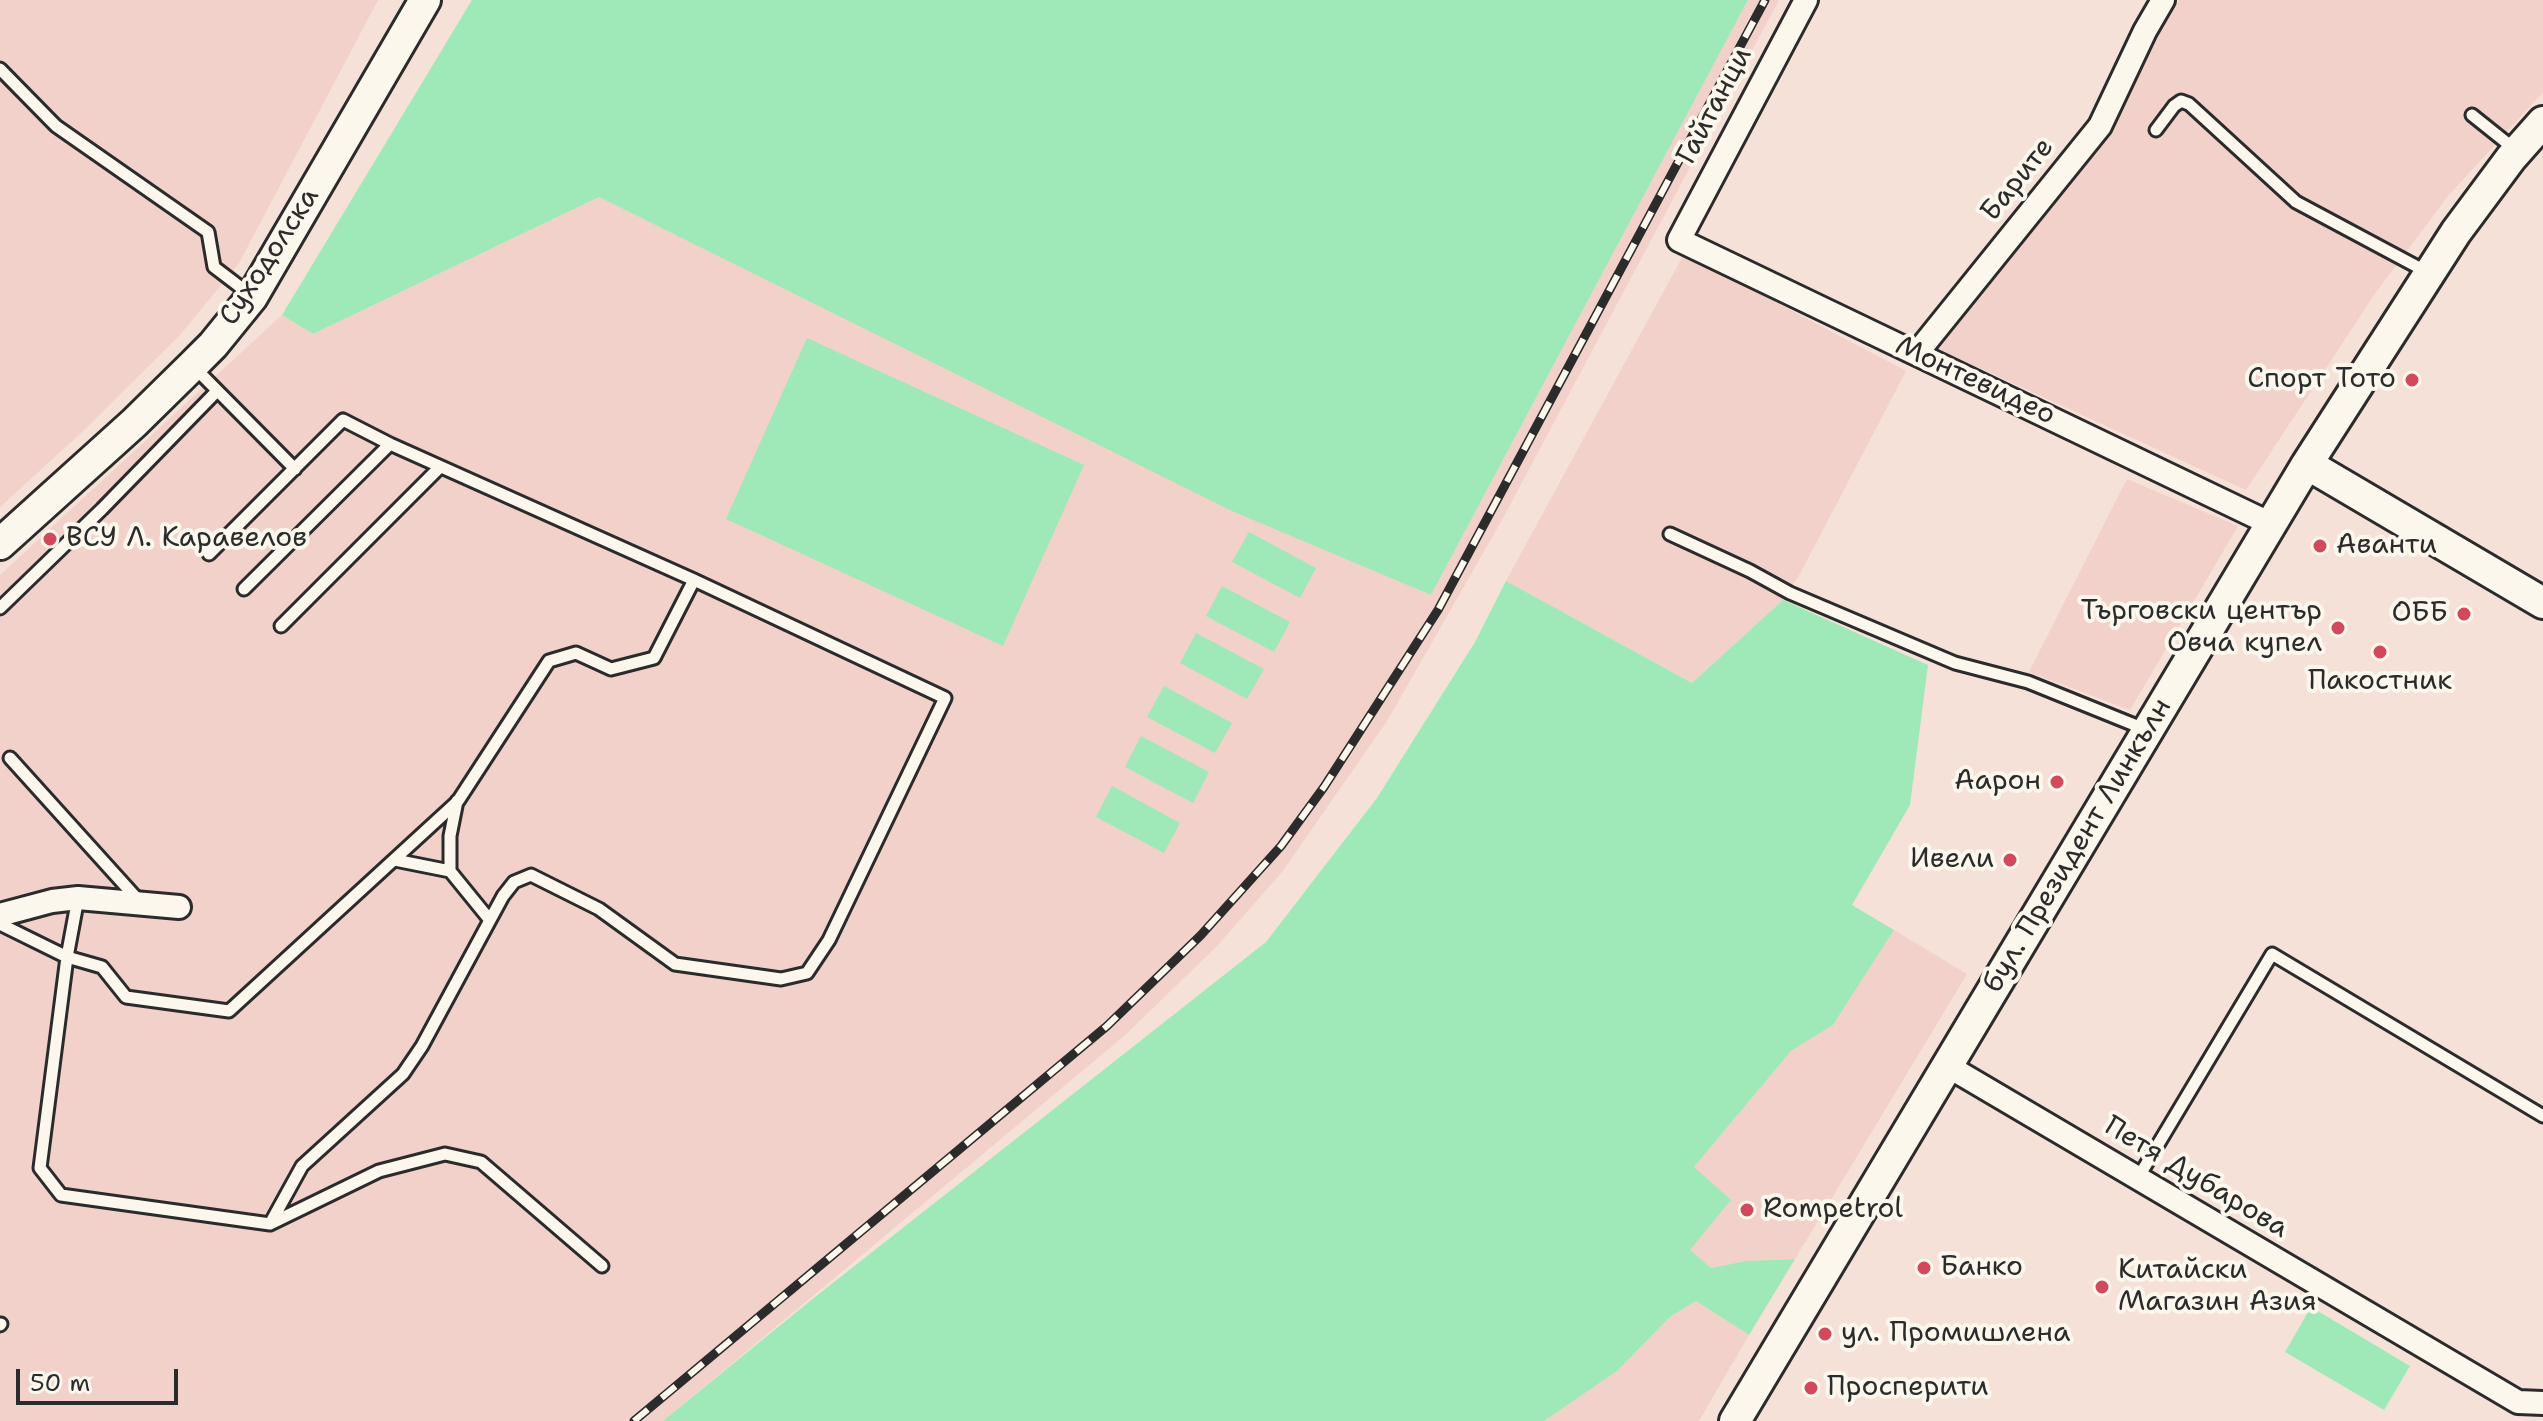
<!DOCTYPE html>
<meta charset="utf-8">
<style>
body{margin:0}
#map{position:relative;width:2543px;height:1421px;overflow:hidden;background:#f5e1d7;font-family:"Shantell Sans",sans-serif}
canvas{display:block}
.scale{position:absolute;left:16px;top:1369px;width:162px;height:36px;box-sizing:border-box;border:4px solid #2b2b2b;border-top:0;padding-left:10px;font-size:24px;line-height:28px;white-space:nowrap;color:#2b2b2b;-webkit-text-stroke:6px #fbf7ec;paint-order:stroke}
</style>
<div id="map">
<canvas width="2543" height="1421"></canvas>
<div class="scale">50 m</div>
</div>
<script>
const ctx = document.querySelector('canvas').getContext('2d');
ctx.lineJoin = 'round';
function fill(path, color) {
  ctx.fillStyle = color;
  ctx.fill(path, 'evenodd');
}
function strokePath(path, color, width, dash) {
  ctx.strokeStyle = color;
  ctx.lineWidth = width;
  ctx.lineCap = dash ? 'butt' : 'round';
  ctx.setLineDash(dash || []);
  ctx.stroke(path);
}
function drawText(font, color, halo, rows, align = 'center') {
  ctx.font = font + ' "Shantell Sans",sans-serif';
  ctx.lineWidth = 8;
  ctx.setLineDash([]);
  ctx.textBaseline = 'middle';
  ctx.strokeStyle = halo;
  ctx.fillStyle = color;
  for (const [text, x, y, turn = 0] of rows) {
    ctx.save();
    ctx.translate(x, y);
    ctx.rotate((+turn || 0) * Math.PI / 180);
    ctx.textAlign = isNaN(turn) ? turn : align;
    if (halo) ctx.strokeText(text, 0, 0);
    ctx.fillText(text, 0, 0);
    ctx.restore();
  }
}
fill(new Path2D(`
 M0 0H378L239 263 180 335 81 433 0 507Z
 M1748 0H1779L1503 518 1387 721 1282 872 1216 947 1123 1037 663 1421H0V575L282 315 313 334 599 197 1232 510 1431 595Z
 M2179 0H2543V92L2448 196 2374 295 2246 490 1936 348 2079 170Z
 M1684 254 1906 371 1802 570 1783 600 1692 683 1506 581Z
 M2127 479 2238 526 2130 710 2029 672Z
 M1894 930 1967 974 1795 1259 1746 1261 1711 1268 1689 1250 1731 1200 1693 1168 1791 1051 1833 1025Z
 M1696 1301 1749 1335 1699 1421H1544L1617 1371 1670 1317Z`), '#f1d1c9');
fill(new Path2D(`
 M472 0H1748L1431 595 1232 511 599 197 313 334 282 315Z
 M807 338 1084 465 1003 646 726 519Z
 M1249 532 1316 568 1300 598 1232 562Z
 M1506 581 1692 683 1783 600 1928 665 1910 805 1852 905 1894 930 1833 1025 1791 1051 1694 1167 1731 1200 1690 1250 1711 1268 1746 1261 1795 1259 1749 1335 1696 1301 1670 1317 1617 1371 1544 1421H663L810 1301 1266 942 1377 798 1475 642Z
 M1222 586 1290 622 1274 652 1206 616Z
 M1196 633 1264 669 1247 699 1180 663Z
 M1164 686 1232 723 1215 753 1147 717Z
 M1141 736 1209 772 1193 803 1125 767Z
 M1112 786 1180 823 1164 853 1096 817Z
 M2311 1307 2410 1366 2384 1410 2285 1352Z`), '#9fe9b8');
const lane = new Path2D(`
 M0 69 56 126 208 232 214 267 252 296
 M2472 115 2517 151
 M2156 130 2174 106 2181 101 2189 104 2296 202 2427 272
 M193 366 295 469
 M1670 534 1750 571 1790 593 1955 663 2028 682 2147 730
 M209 554 343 420 390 444
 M244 589 390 444 694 580 945 698 829 940 807 973 781 979 675 964 599 909 531 875 514 882 503 896 422 1046 403 1074 302 1166 270 1224
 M0 608 102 509 217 391
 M281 626 440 467
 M10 758 140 902
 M457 801 450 836V871L489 919
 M395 860 450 871
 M78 898 67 957 40 1168 61 1195 270 1224 379 1171 445 1154 481 1162 602 1266
 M0 924 67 957 102 967 126 997 229 1011 458 801 549 661 576 653 611 669 654 658 694 580
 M2138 1178 2272 954 2543 1116
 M0 1325 1 1324`);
const street = new Path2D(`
 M1806 0 1679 240 2271 524
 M1917 353 2100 126 2145 31 2163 0
 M0 915 52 901 78 898 179 907
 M1946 1065 2518 1402 2543 1403`);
const secondary = new Path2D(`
 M2307 464 2543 603
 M0 544 134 423 193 365 213 345 252 297 425 0
 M1735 1421 2307 464 2456 232 2511 158 2543 122`);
strokePath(lane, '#2b2b2b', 17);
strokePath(street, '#2b2b2b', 28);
strokePath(secondary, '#2b2b2b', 36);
strokePath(lane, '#fbf7ec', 11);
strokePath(street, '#fbf7ec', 22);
strokePath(secondary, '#fbf7ec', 30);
const rail = new Path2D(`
 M634 1421 1107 1026 1201 935 1281 846 1324 787 1438 610 1765 0`);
strokePath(rail, '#2b2b2b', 9);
strokePath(rail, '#fbf7ec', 6, [18]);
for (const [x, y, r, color] of [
 [2412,380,8,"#d1495b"],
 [50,539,8,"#d1495b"],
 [2320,546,8,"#d1495b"],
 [2464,614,8,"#d1495b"],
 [2338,628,8,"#d1495b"],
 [2380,652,8,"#d1495b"],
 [2057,782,8,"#d1495b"],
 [2010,860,8,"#d1495b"],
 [1747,1210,8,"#d1495b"],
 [1924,1268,8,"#d1495b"],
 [2102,1287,8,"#d1495b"],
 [1825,1334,8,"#d1495b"],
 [1811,1388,8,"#d1495b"]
]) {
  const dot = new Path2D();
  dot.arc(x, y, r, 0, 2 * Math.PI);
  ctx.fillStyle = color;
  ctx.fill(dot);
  strokePath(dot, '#fbf7ec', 3);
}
drawText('28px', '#2b2b2b', '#fbf7ec', [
 ["Гайтанци",1715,106,-62],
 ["Барите",2018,180,-51],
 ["Суходолска",270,257,-57],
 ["Монтевидео",1975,381,25],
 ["бул. Президент Линкълн",2078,846,-59],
 ["Петя Дубарова",2196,1178,31]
]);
drawText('28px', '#2b2b2b', '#fbf7ec', [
 ["Спорт Тото",2396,380,"right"],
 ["ВСУ Л. Каравелов",66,539],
 ["Аванти",2336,546],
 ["Търговски център",2322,612,"right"],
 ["Овча купел",2322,644,"right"],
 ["ОББ",2448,614,"right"],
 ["Пакостник",2380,682,"center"],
 ["Аарон",2041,782,"right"],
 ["Ивели",1994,860,"right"],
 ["Rompetrol",1763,1210],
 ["Банко",1940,1268],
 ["Китайски",2118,1271],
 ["Магазин Азия",2118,1303],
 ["ул. Промишлена",1841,1334],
 ["Просперити",1827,1388]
], 'left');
</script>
